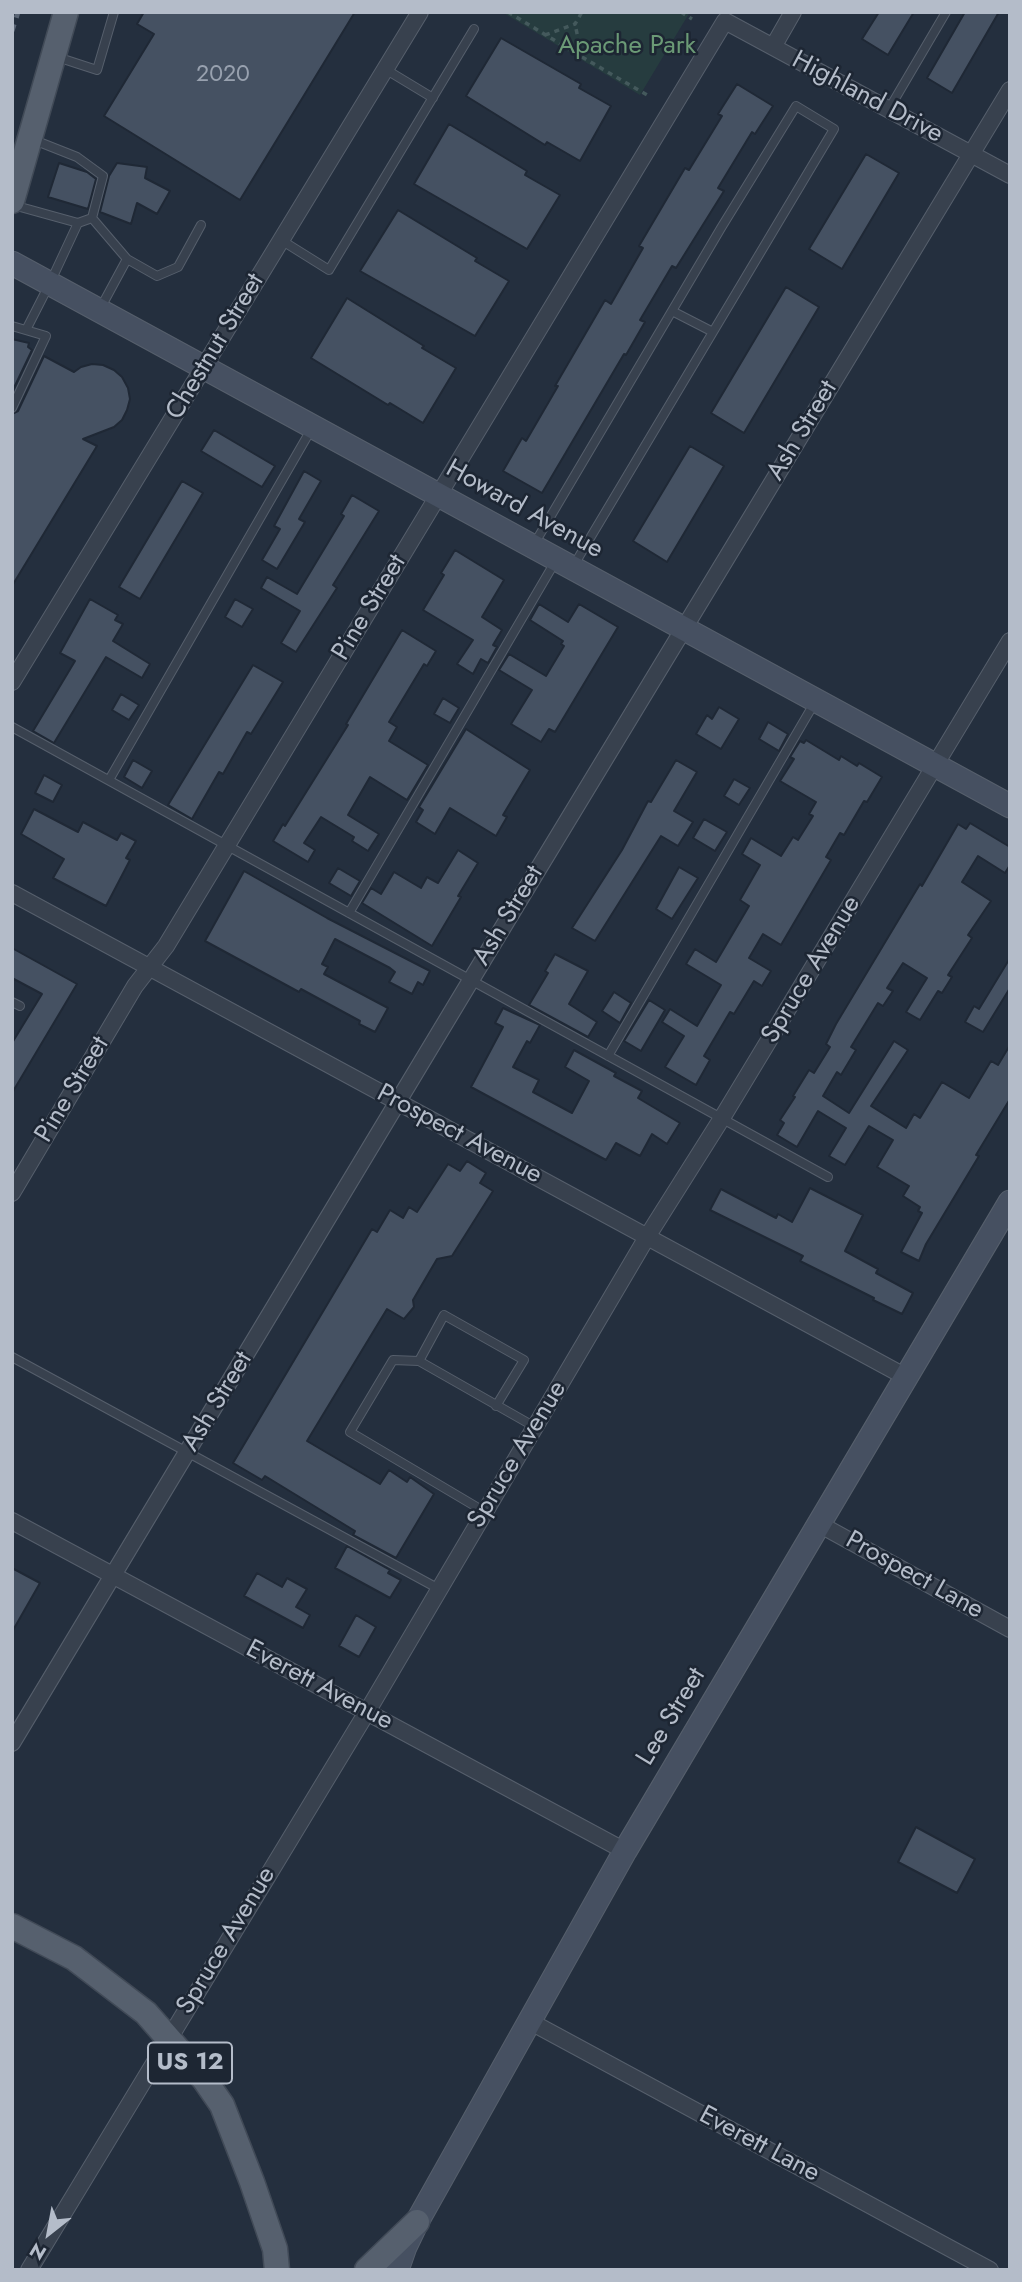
<!DOCTYPE html>
<style>
body{margin:0}
#map{position:relative;width:1022px;height:2282px;overflow:hidden;background:#242f3e;font-family:Jost,sans-serif}
canvas{display:block}
.frame{position:absolute;inset:0;border:14px solid #b4bcc9;pointer-events:none}
.north{position:absolute;left:14px;top:2198px;width:70px;height:70px;-webkit-text-stroke:5px #1d2633;paint-order:stroke;rotate:211deg;font-size:19px;font-weight:700;line-height:28px;text-align:center;color:#b4bcc9}
.north::after{content:'';display:block;margin:auto;width:24px;height:32px;background:#b4bcc9;clip-path:polygon(50% 0,100% 100%,50% 72%,0 100%)}
</style>
<div id="map">
<canvas width="1022" height="2282"></canvas>
<div class="frame"></div>
<div class="north">N</div>
</div>
<script>
const ctx = document.querySelector('canvas').getContext('2d');
ctx.lineJoin = 'round';
function fill(path, color) {
  ctx.fillStyle = color;
  ctx.fill(path, 'evenodd');
}
function strokePath(path, color, width, dash) {
  ctx.strokeStyle = color;
  ctx.lineWidth = width;
  ctx.lineCap = dash ? 'butt' : 'round';
  ctx.setLineDash(dash || []);
  ctx.stroke(path);
}
function drawText(font, color, halo, rows, align = 'center') {
  ctx.font = font + ' Jost,sans-serif';
  ctx.lineWidth = 5;
  ctx.setLineDash([]);
  ctx.textBaseline = 'middle';
  ctx.strokeStyle = halo;
  ctx.fillStyle = color;
  for (const [text, x, y, turn = 0] of rows) {
    ctx.save();
    ctx.translate(x, y);
    ctx.rotate((+turn || 0) * Math.PI / 180);
    ctx.textAlign = isNaN(turn) ? turn : align;
    if (halo) ctx.strokeText(text, 0, 0);
    ctx.fillText(text, 0, 0);
    ctx.restore();
  }
}
fill(new Path2D(`
 M502 12H690L640 95Z`), '#263c3f');
const building = new Path2D(`
 M144 12H355L240 200 104 116 154 34 137 24Z
 M879 12H914L888 55 862 39Z
 M965 12H999L952 93 927 78Z
 M501 38 581 84 579 88 611 106 580 161 547 142 545 145 466 96Z
 M737 84 773 106 755 134 752 132 718 188 724 191 676 268 672 266 640 320 645 322 626 355 624 354 542 493 503 471 522 438 526 441 558 386H555L605 300 611 304 643 248 639 246 685 168 689 170 722 116 718 114Z
 M449 124 527 171 525 175 560 195 527 249 414 184Z
 M866 154 899 173 842 269 809 249Z
 M59 163 87 172 96 179 88 209 48 197Z
 M117 163 147 167 145 178 170 191 157 214 137 203 131 224 100 212 109 176Z
 M398 210 477 258 475 261 509 281 475 336 360 271Z
 M786 287 819 307 744 433 711 413Z
 M347 298 424 346 422 348 456 368 423 423 390 403 388 405 311 358Z
 M12 339 29 343 28 347 32 350 12 392Z
 M44 356 74 372 81 367 92 364 103 365 114 370 122 377 128 388 130 399 127 410 122 420 114 427 83 439 97 446 12 586V414L18 411Z
 M214 430 275 466 262 487 201 451Z
 M690 446 724 466 667 562 633 541Z
 M304 471 321 481 299 519 305 522 277 569 262 560 280 529 274 526Z
 M182 481 203 493 140 599 119 587Z
 M352 495 379 511 333 585 337 588 296 652 281 643 300 611 261 588 267 577 297 594 344 516 341 514Z
 M455 550 504 580 482 617 502 630 493 645 497 647 488 663 481 659 473 674 457 664 473 640 423 610 444 575 441 573Z
 M90 599 118 615 115 620 123 624 113 641 150 664 142 678 106 657 54 743 33 731 75 661 60 653Z
 M235 599 253 609 242 627 225 617Z
 M539 604 568 622 579 604 618 627 555 732 549 729 541 742 511 724 532 690 499 670 509 654 546 676 564 646 561 644 563 641 530 620Z
 M402 630 436 651 427 666 424 664 389 722 397 727 389 741 428 765 407 800 370 777 348 815 379 834 368 851 352 841 354 837 321 817 304 843 315 850 308 862 273 841 283 824 285 826 348 725 346 724Z
 M253 665 283 682 251 734 247 732 223 774 219 772 192 819 168 805Z
 M121 694 139 705 129 720 112 710Z
 M443 698 459 708 450 723 434 714Z
 M719 707 739 719 721 749 696 734 707 715 712 719Z
 M768 722 788 734 779 751 759 739Z
 M466 729 530 770 503 815 507 817 496 836 450 808 435 834 416 822 423 810 419 807Z
 M806 740 839 760 841 756 857 766 859 763 882 777 867 802 864 801 844 835 840 833 826 857 831 860 781 945 763 934 749 958 771 971 762 986 754 981 734 1014 730 1012 704 1056 710 1060 696 1085 665 1067 684 1036 662 1022 670 1009 697 1026 721 985 686 964 695 949 716 962 749 906 740 900 760 865 742 854 751 838 781 856 793 837 798 840 813 816 809 814 816 802 780 781 794 759 790 757 800 741 804 743Z
 M133 760 152 771 142 788 124 777Z
 M676 760 697 772 674 811 693 822 678 846 661 836 595 941 572 928 622 850 648 801 651 802Z
 M44 775 62 785 53 802 35 793Z
 M734 779 750 788 739 805 724 796Z
 M34 809 78 832 83 822 117 840 121 833 136 841 126 858 130 860 106 906 53 878 64 859 21 834Z
 M704 819 727 832 715 851 693 838Z
 M970 823 1010 847V865L1005 873 978 856 962 882 991 901 968 935 972 938 948 975 952 977 942 993 938 991 920 1020 906 1012 927 978 903 963 887 988 893 991 883 1006 878 1003 851 1047 856 1050 841 1075 837 1072 823 1096 849 1113 894 1041 908 1050 871 1106 906 1128 914 1114 920 1118 942 1082 969 1098 991 1061 998 1065 1010 1045V1099L976 1155 979 1156 926 1244 919 1261 901 1252 922 1213 918 1211 920 1207 903 1196 909 1186 877 1167 893 1140 869 1126 845 1165 829 1156 846 1128 818 1111 797 1147 777 1135 784 1123 780 1120 795 1097 793 1096 809 1070 814 1073 830 1047 826 1044 836 1024 920 884 922 886 958 824 966 829Z
 M458 850 478 863 458 896 461 897 432 946 362 903 371 888 381 894 394 872 421 888 427 877 438 883Z
 M679 867 698 878 672 919 656 909Z
 M338 868 360 881 351 896 329 883Z
 M244 871 327 918 430 971 423 985 418 982 412 994 389 982 395 972 390 968 335 939 322 964 328 967 324 974 388 1008 375 1032 359 1024 360 1021 301 989 299 992 205 941Z
 M12 948 77 984 12 1093V1043L42 994 12 978Z
 M555 954 588 971 569 1004 597 1022 588 1037 529 1005 548 973 545 971Z
 M1010 958V988L983 1032 965 1022 974 1006 979 1009Z
 M614 992 631 1003 620 1023 602 1011Z
 M649 1000 665 1010 641 1051 624 1041Z
 M503 1008 540 1025 530 1043 527 1041 513 1067 539 1080 533 1092 572 1113 589 1081 565 1067 574 1050 616 1073 614 1076 642 1091 638 1098 680 1123 667 1144 652 1134 640 1156 616 1143 606 1160 471 1087 503 1027 495 1023Z
 M467 1161 486 1173 480 1183 493 1191 452 1256 437 1259 413 1300 414 1307 404 1319 387 1309 307 1441 380 1484 389 1470 407 1482 410 1477 434 1494 396 1558 353 1535 355 1531 265 1476 262 1480 233 1463 372 1229 377 1232 390 1210 403 1218 409 1207 417 1212 448 1164 460 1171Z
 M810 1188 863 1215 845 1251 878 1269 876 1273 913 1293 902 1314 873 1300 874 1298 800 1261 803 1256 710 1210 721 1189 776 1218 778 1214 792 1222Z
 M347 1546 390 1570 388 1573 401 1580 390 1598 335 1568Z
 M12 1568 40 1583 12 1632Z
 M257 1573 282 1587 287 1578 307 1589 296 1607 310 1615 303 1628 244 1596Z
 M356 1615 376 1627 359 1657 339 1646Z
 M916 1827 975 1859 957 1893 898 1862Z`);
fill(building, '#455162');
strokePath(building, '#1f2835', 2);
const lane = new Path2D(`
 M57 57 97 70 114 12
 M385 69 433 98
 M889 109 946 12
 M34 140 77 157 103 176 92 218 78 223
 M13 205 78 223 50 283 26 330
 M92 218 127 259 157 276 178 267 201 225
 M281 240 329 270 474 29
 M100 309 127 259
 M672 311 713 332
 M12 326 46 336 12 408
 M533 546 721 228 796 106 834 129 574 565
 M12 727 828 1177
 M109 780 312 428
 M349 913 555 562
 M12 1002 20 1006
 M608 1056 815 702
 M12 1357 439 1589
 M419 1361 444 1315 524 1360 496 1406
 M485 1512 350 1432 393 1360 419 1361 535 1427`);
const street = new Path2D(`
 M773 47 793 12
 M12 682 420 12
 M12 893 906 1377
 M12 1193 135 986 166 946 725 21 1010 175
 M12 1521 625 1851
 M819 1524 1010 1629
 M12 1743 471 980 1010 90
 M529 2021 990 2270
 M29 2270 367 1712 647 1237 722 1118 1010 641`);
const secondary = new Path2D(`
 M12 263 1010 806
 M397 2270 405 2247 417 2222 625 1851 1010 1202`);
const primary = new Path2D(`
 M12 201 66 12
 M12 1926 74 1958 146 2013 204 2079 222 2105 252 2182 275 2249 277 2270
 M367 2270 417 2222`);
strokePath(lane, '#565f6c', 10);
strokePath(street, '#565f6c', 18);
strokePath(secondary, '#565f6c', 25);
strokePath(primary, '#414a57', 27);
strokePath(new Path2D(`
 M508 12 582 57 575 24
 M681 12 692 19
 M545 35 575 24 582 12
 M582 57 647 95`), '#44595c', 3.5, [5, 5]);
strokePath(lane, '#38414e', 8);
strokePath(street, '#38414e', 16);
strokePath(secondary, '#465061', 23);
strokePath(primary, '#56606e', 24);
strokePath(new Path2D(`
 M12 31 18 12`), '#5a6575', 5, [7, 7]);
drawText('23px', '#98a1af', null, [
 ["2020",223,75]
]);
for (const [x, y, w] of [
 [190,2063,84]
]) {
  const box = new Path2D();
  box.roundRect(x - w / 2, y - 20.5, w, 41, 5);
  ctx.fillStyle = '#1d2633';
  ctx.fill(box);
  strokePath(box, '#b4bcc9', 2);
}
drawText('bold 24px', '#b4bcc9', null, [
 ["US 12",190,2063]
]);
drawText('26px', '#6b9a76', '#1d2633', [
 ["Apache Park",627,47]
]);
drawText('26px', '#b4bcc9', '#1d2633', [
 ["Highland Drive",867,98,28],
 ["Chestnut Street",216,347,-59],
 ["Ash Street",803,431,-59],
 ["Howard Avenue",524,510,29],
 ["Pine Street",370,608,-59],
 ["Ash Street",509,916,-59],
 ["Spruce Avenue",812,970,-59],
 ["Pine Street",73,1090,-59],
 ["Prospect Avenue",459,1135,28],
 ["Ash Street",218,1402,-59],
 ["Spruce Avenue",518,1455,-59],
 ["Prospect Lane",914,1576,29],
 ["Everett Avenue",319,1686,28],
 ["Lee Street",672,1717,-59],
 ["Spruce Avenue",227,1941,-59],
 ["Everett Lane",759,2145,28]
]);
</script>
